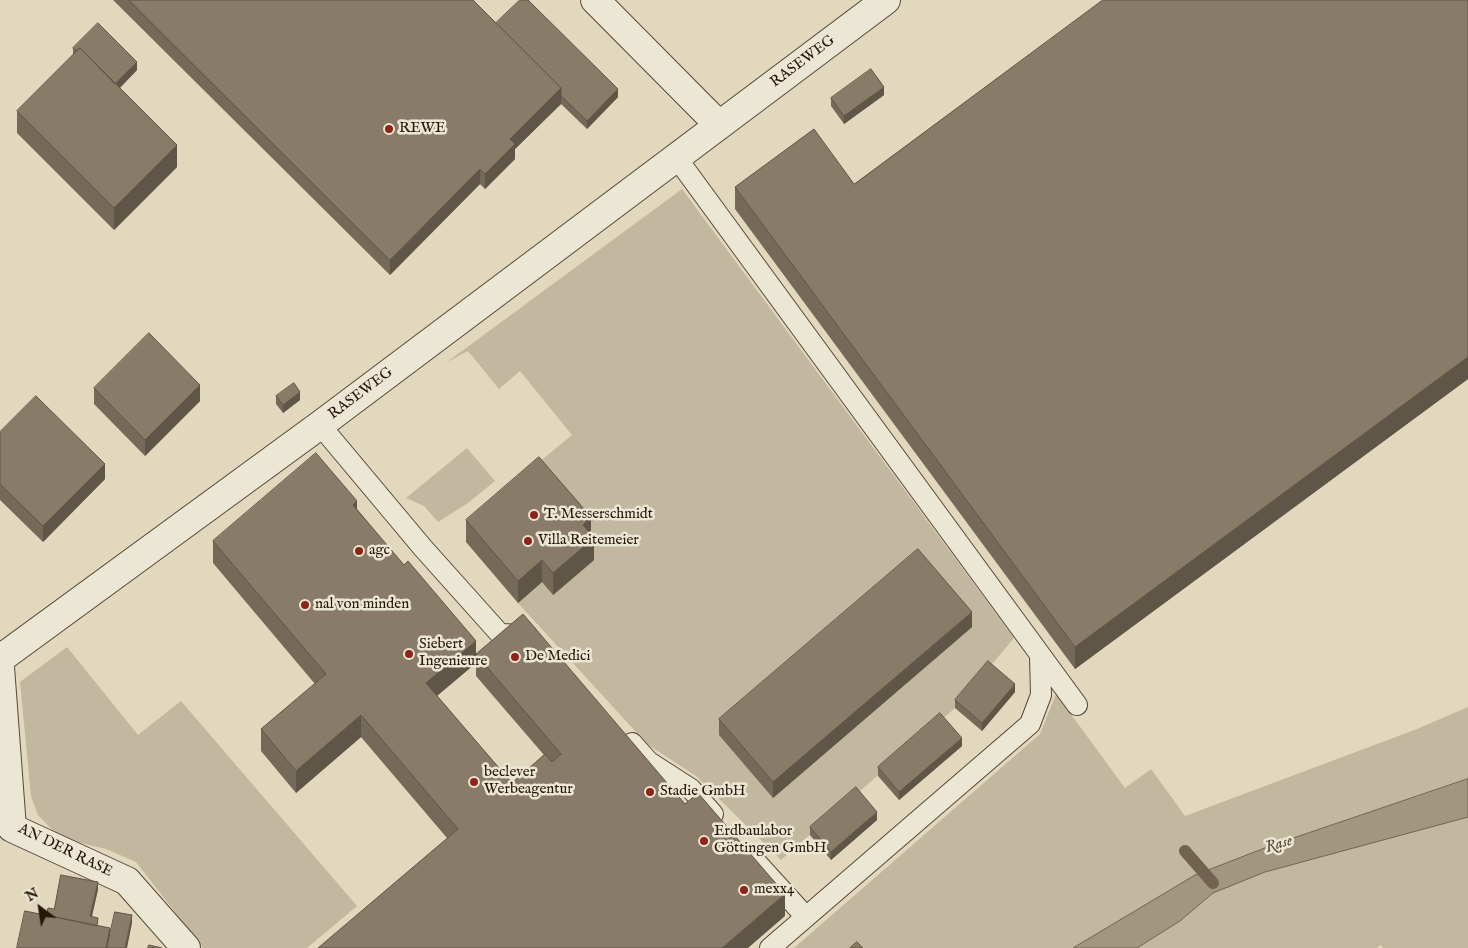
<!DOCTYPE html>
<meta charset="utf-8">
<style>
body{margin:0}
#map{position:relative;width:1468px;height:948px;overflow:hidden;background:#e2d8be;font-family:"IM FELL English",serif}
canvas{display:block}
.north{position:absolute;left:15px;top:883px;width:50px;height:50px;-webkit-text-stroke:4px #ece6d5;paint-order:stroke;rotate:329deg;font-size:14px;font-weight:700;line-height:20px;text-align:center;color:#271708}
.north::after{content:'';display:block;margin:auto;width:18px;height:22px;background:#271708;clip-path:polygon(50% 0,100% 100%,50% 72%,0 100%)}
</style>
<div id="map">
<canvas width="1468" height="948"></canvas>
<div class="north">N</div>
</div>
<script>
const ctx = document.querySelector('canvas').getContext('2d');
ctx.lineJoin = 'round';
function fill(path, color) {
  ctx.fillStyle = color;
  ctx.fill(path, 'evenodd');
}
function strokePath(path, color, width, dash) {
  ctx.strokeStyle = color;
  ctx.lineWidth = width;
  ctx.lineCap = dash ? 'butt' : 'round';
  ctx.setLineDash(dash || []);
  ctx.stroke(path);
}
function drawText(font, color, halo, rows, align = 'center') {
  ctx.font = font + ' "IM FELL English",serif';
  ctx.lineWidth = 5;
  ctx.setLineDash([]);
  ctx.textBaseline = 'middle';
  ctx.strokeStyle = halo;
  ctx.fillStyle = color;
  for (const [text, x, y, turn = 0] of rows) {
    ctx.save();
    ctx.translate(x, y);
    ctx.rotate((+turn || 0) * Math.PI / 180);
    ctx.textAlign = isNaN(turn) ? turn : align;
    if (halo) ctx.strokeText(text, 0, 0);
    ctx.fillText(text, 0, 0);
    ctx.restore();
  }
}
fill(new Path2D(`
 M682 189 1014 638 955 708 781 860 696 776 647 744 518 603 542 582 553 594 527 472 572 435 520 371 499 389 468 351 447 362Z
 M467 448 495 481 468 503 438 522 424 506 406 498Z
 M67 647 138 735 181 701 357 906 307 948H203L136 862 106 849 60 838 38 815 31 796 20 682Z
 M1056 694 1125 788 1151 769 1185 816 1417 729 1468 707V779L1270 846 1195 875 1073 948H794L1040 734Z
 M1468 817V948H1383L1381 945 1377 948H1137L1180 921 1213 893 1265 872Z`), '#c2b79f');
const water = new Path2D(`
 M1468 779V817L1265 872 1213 893 1180 921 1137 948H1073L1195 875 1270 846Z`);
fill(water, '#a29680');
strokePath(water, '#716350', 1);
strokePath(new Path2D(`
 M1185 851 1213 883`), '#716350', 12);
const service = new Path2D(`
 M676 157 1077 705
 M320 425 423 548 500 634 527 635
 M632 743 649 762 691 789 713 814
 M757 863 806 917 770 948
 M806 917 1030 724 1041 695 1040 655`);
const minor = new Path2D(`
 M595 0 719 125
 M0 659 320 425 886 0
 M0 667 12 828 127 881 186 948`);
strokePath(service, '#564736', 22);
strokePath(minor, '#564736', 30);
strokePath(service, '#ece6d5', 20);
strokePath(minor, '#ece6d5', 28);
fill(new Path2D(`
 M113 0H473L496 23 618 97 587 129 561 104 515 149V159L485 189 480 184 390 275Z
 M1468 0V379L1075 669 735 209V187L854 184Z
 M73 48 137 70 120 88 177 167 114 230 17 133V111L73 55Z
 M884 95 844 124 831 106V98Z
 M94 388 200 401 145 456 94 404Z
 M276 396 300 400 283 413 276 404Z
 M0 432 105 479 43 542 0 500Z
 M357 509 476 654 685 804 785 916 447 838 361 737 296 793 261 751V729L315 684 213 563V541ZM476 663V676L544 755 512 783 437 696Z
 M466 520 591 535 594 560 553 595 542 582 518 603 466 542Z
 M972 627 773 798 719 735V719Z
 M1015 692 982 731 955 708V700Z
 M962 746 899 800 878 776V767Z
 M877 820 831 860 810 835V827Z`), '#756a59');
fill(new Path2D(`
 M137 62V70L109 99V90Z
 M884 87V95L844 124V116Z
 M561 88V104L515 149V159L485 189V174L510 139Z
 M618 89V97L587 129V121Z
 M177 145V167L114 230V208Z
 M480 169V184L390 275V260Z
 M1468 357V379L1075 669V647Z
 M200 385V401L145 456V440Z
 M300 392V400L283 413V405Z
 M105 464V479L43 542V526Z
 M357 501V523L353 505Z
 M591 517V539L583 525Z
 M594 538V560L553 595V573Z
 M542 560V582L518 603V581Z
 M972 612V627L773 798V782Z
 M476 641V663L426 705V683Z
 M1015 684V692L982 731V723Z
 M361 715V737L296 793V771Z
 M962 738V746L899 800V792Z
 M877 812V820L831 860V852Z
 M98 882V890L90 925V916Z
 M785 894V916L748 948H722Z
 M132 915V923L127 948H125Z
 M110 928V944L109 948H106Z`), '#5f5648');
const building = new Path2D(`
 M129 0H473L561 88 510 139 515 144 485 174 480 169 390 260Z
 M520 0H528L618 89 587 121 561 96V88L496 23Z
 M1103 0H1468V357L1075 647 735 187 814 129 854 184Z
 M98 23 137 62 115 84 80 48 77 51 73 48Z
 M80 48 177 145 114 208 17 111Z
 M871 69 884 87 844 116 831 98Z
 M149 333 200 385 145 440 94 388Z
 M294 383 300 392 283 405 276 396Z
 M36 396 105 464 43 526 0 484V432Z
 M316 453 357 501 353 505 404 565 408 561 476 641 426 683 512 783 545 754 552 762 561 754 476 654 523 614 685 804 698 793 785 894 722 948H318L458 829 361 715 296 771 261 729 326 674 213 541Z
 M539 457 591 517 583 525 594 538 553 573 542 560 518 581 466 520Z
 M918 549 972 612 773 782 719 719Z
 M988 661 1015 684 982 723 955 700Z
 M940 713 962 738 899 792 878 767Z
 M856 787 877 812 831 852 810 827Z
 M61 875 98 882 90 916 98 918 97 926 46 915 48 908 54 909Z
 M25 911 110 928 106 948H17Z
 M115 912 132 915 125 948H107Z
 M857 942 863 948H850Z
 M149 945 162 948H148Z`);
fill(building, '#887b67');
strokePath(building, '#5f5648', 1);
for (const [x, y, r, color] of [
 [389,129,5,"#8f2418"],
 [534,515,5,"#8f2418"],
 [528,541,5,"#8f2418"],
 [359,551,5,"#8f2418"],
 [305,605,5,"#8f2418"],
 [409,654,5,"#8f2418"],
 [515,657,5,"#8f2418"],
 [474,782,5,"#8f2418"],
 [650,792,5,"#8f2418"],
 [704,841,5,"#8f2418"],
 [744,890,5,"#8f2418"]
]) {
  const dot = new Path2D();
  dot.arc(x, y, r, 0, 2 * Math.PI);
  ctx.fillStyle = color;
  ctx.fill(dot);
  strokePath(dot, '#ece6d5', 2);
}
drawText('15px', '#271708', '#ece6d5', [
 ["RASEWEG",803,62,-37],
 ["RASEWEG",361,394,-37],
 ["AN DER RASE",65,851,26]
]);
drawText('15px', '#271708', '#ece6d5', [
 ["REWE",399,129],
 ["T. Messerschmidt",544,515],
 ["Villa Reitemeier",538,541],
 ["agc",369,551],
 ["nal von minden",315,605],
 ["Siebert",419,645],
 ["Ingenieure",419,662],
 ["De Medici",525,657],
 ["beclever",484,773],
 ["Werbeagentur",484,790],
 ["Stadie GmbH",660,792],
 ["Erdbaulabor",714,832],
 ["Göttingen GmbH",714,849],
 ["mexx4",754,890]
], 'left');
drawText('italic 16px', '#584a38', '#ece6d5', [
 ["Rase",1279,845,-17]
]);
</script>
